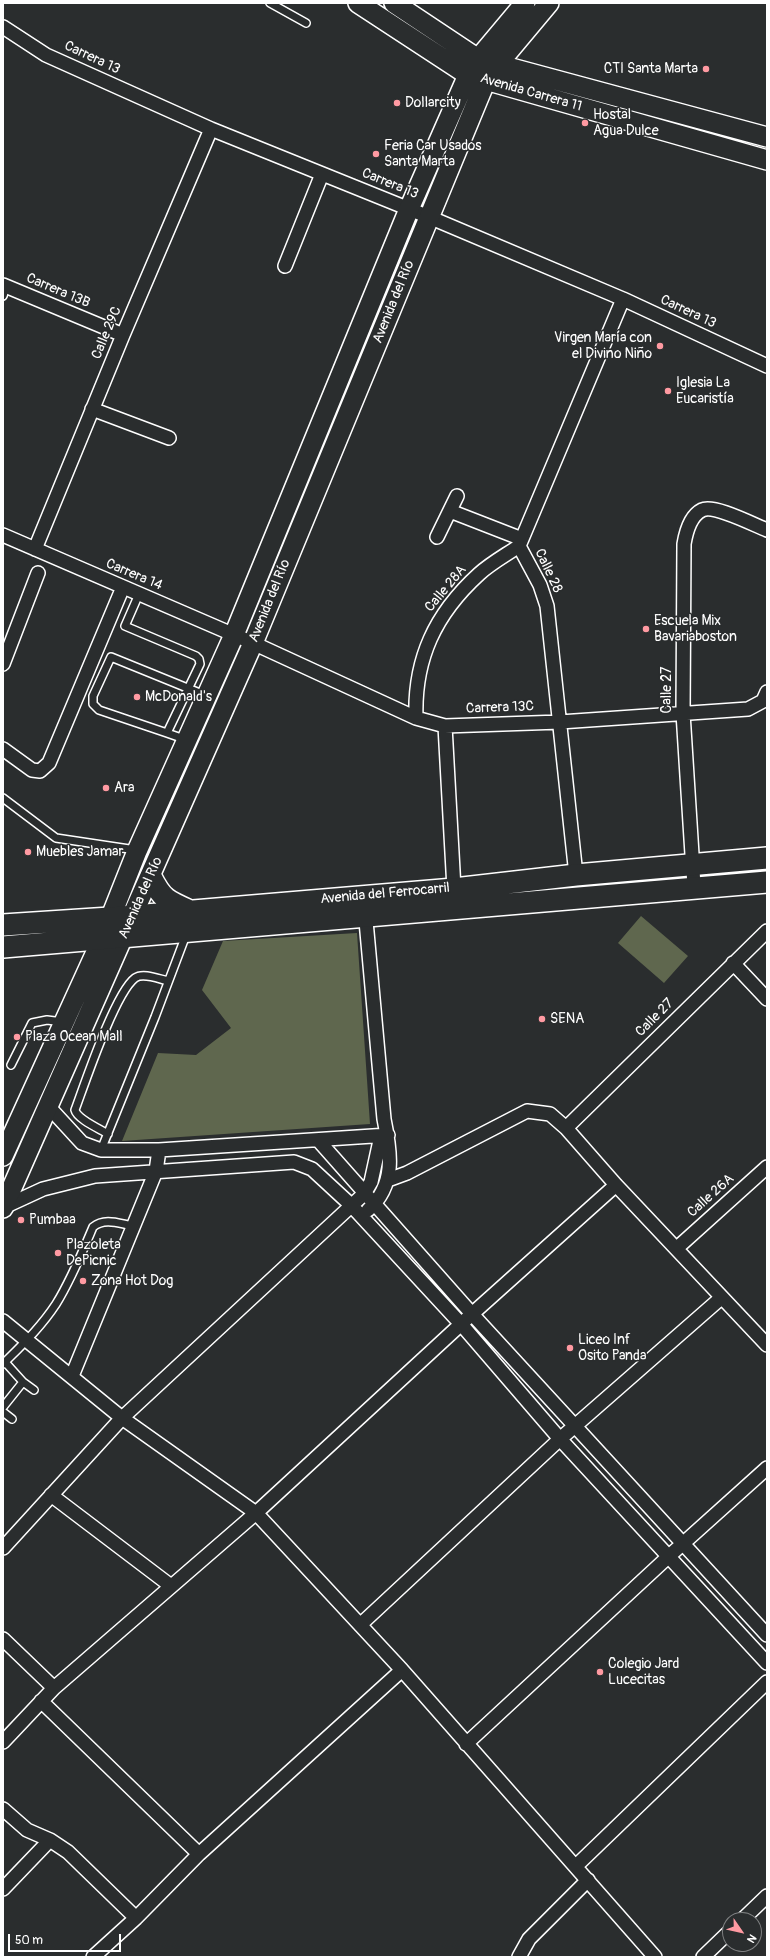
<!DOCTYPE html>
<meta charset="utf-8">
<style>
body{margin:0}
#map{position:relative;width:770px;height:1960px;overflow:hidden;background:#2a2d2e;font-family:Pangolin,sans-serif}
canvas{display:block}
.frame{position:absolute;inset:0;border:4px solid #fff;pointer-events:none}
.north{position:absolute;left:722px;top:1912px;width:40px;height:40px;box-sizing:border-box;background:#2a2d2e;border:1px solid #7f8182;border-radius:50%;rotate:124deg;font-size:11px;font-weight:700;line-height:16px;text-align:center;color:#fff}
.north::after{content:'';display:block;margin:auto;width:14px;height:18px;background:#ff9aa2;clip-path:polygon(50% 0,100% 100%,50% 72%,0 100%)}
.scale{position:absolute;left:8px;top:1934px;width:113px;height:18px;box-sizing:border-box;border:2px solid #fff;border-top:0;padding-left:5px;font-size:12px;line-height:14px;white-space:nowrap;color:#fff;-webkit-text-stroke:3px #2a2d2e;paint-order:stroke}
</style>
<div id="map">
<canvas width="770" height="1960"></canvas>
<div class="frame"></div>
<div class="north">N</div>
<div class="scale">50 m</div>
</div>
<script>
const ctx = document.querySelector('canvas').getContext('2d');
ctx.lineJoin = 'round';
function fill(path, color) {
  ctx.fillStyle = color;
  ctx.fill(path, 'evenodd');
}
function strokePath(path, color, width, dash) {
  ctx.strokeStyle = color;
  ctx.lineWidth = width;
  ctx.lineCap = dash ? 'butt' : 'round';
  ctx.setLineDash(dash || []);
  ctx.stroke(path);
}
function drawText(font, color, halo, rows, align = 'center') {
  ctx.font = font + ' Pangolin,sans-serif';
  ctx.lineWidth = 3;
  ctx.setLineDash([]);
  ctx.textBaseline = 'middle';
  ctx.strokeStyle = halo;
  ctx.fillStyle = color;
  for (const [text, x, y, turn = 0] of rows) {
    ctx.save();
    ctx.translate(x, y);
    ctx.rotate((+turn || 0) * Math.PI / 180);
    ctx.textAlign = isNaN(turn) ? turn : align;
    if (halo) ctx.strokeText(text, 0, 0);
    ctx.fillText(text, 0, 0);
    ctx.restore();
  }
}
fill(new Path2D(`
 M641 916 688 956 664 983 618 943Z
 M357 933 370 1124 122 1141 158 1053 196 1055 231 1028 202 990 223 941Z`), '#5f674e');
const lane = new Path2D(`
 M270 3 306 23
 M3 296 6 287
 M139 594 125 626 196 656 199 659 200 664 167 733 187 740
 M167 733 99 710 93 704V696L111 657 207 696
 M3 798 56 838 136 850
 M11 1065 32 1023 47 1020 63 1022
 M108 1134C100 1129 77 1119 75 1110 85 1083 115 993 135 978 143 972 159 979 168 981
 M101 1150 155 1017 186 935
 M5 1362 23 1382 34 1390
 M3 1364C22 1345 41 1327 56 1304 71 1280 82 1253 93 1227 105 1217 120 1224 134 1226
 M3 1407 23 1382
 M3 1412 12 1419`);
const street = new Path2D(`
 M3 27 46 55 211 129 429 217 623 299 767 366
 M285 266 322 174
 M3 285 123 335
 M92 409 169 438
 M450 511 522 539
 M3 535 253 643 416 718 445 726 560 722 748 709 763 701 767 692
 M437 537 457 496
 M35 549 123 335 211 129
 M3 664 38 573
 M416 718C414 659 435 614 479 574 491 563 506 555 519 546
 M445 726 454 889
 M3 749 32 770 40 771 49 763 123 587
 M576 875 547 606 540 585 519 546 623 299
 M694 886 683 713 684 544C686 532 690 516 702 510 714 504 754 525 767 530
 M365 910 384 1119C391 1153 396 1185 368 1210
 M733 963 767 999
 M48 1106 82 1143 101 1150H159L388 1135
 M566 1128 767 931
 M318 1140 472 1314 767 1635
 M388 1180 407 1173 527 1111 550 1114 566 1128 616 1185 767 1345
 M4 1207 43 1189 95 1176 294 1162 312 1169 351 1205 461 1324 560 1439 767 1663
 M677 1248 767 1167
 M3 1321 122 1418 256 1513 402 1670 655 1957
 M72 1376 156 1171 159 1150
 M51 1495 171 1586
 M3 1548 122 1418 364 1194 371 1182 381 1136
 M360 1625 560 1439 721 1298
 M3 1639 54 1688
 M41 1701 199 1854
 M3 1742 54 1688 256 1513 472 1314 616 1185
 M466 1744 668 1557 767 1468
 M3 1809 27 1830 50 1840 68 1852 136 1918
 M576 1866 767 1682
 M3 1889 50 1840
 M742 1920 767 1896
 M93 1957 136 1918 199 1854 402 1670
 M519 1957 529 1939 588 1880
 M703 1957 730 1931`);
const secondary = new Path2D(`
 M358 3 468 75 767 160
 M394 3 478 59 767 137
 M3 1156 102 939 137 851 234 635 409 209 468 75 478 59 525 3
 M3 1208 253 643 486 80 498 64 549 3`);
const primary = new Path2D(`
 M151 877C162 899 167 901 190 911
 M3 925 110 918 454 889 576 875 767 858
 M3 947 767 882`);
strokePath(lane, '#fff', 10);
strokePath(street, '#fff', 16);
strokePath(secondary, '#fff', 22);
strokePath(primary, '#fff', 24);
strokePath(lane, '#2a2d2e', 7);
strokePath(street, '#2a2d2e', 13);
strokePath(secondary, '#2a2d2e', 19);
strokePath(primary, '#2a2d2e', 21);
for (const [x, y, r, color] of [
 [706,69,4,"#ff9aa2"],
 [397,103,4,"#ff9aa2"],
 [585,123,4,"#ff9aa2"],
 [376,154,4,"#ff9aa2"],
 [660,346,4,"#ff9aa2"],
 [668,391,4,"#ff9aa2"],
 [646,629,4,"#ff9aa2"],
 [137,697,4,"#ff9aa2"],
 [106,788,4,"#ff9aa2"],
 [28,852,4,"#ff9aa2"],
 [542,1019,4,"#ff9aa2"],
 [17,1037,4,"#ff9aa2"],
 [21,1220,4,"#ff9aa2"],
 [58,1253,4,"#ff9aa2"],
 [83,1281,4,"#ff9aa2"],
 [570,1348,4,"#ff9aa2"],
 [600,1672,4,"#ff9aa2"]
]) {
  const dot = new Path2D();
  dot.arc(x, y, r, 0, 2 * Math.PI);
  ctx.fillStyle = color;
  ctx.fill(dot);
  strokePath(dot, '#2a2d2e', 1.5);
}
drawText('14px', '#fff', '#2a2d2e', [
 ["Carrera 13",92,58,25],
 ["Avenida Carrera 11",531,93,16],
 ["Carrera 13",390,184,22],
 ["Carrera 13B",58,291,23],
 ["Avenida del Río",394,302,-68],
 ["Carrera 13",688,312,25],
 ["Calle 29C",107,333,-67],
 ["Calle 28",548,571,65],
 ["Carrera 14",134,575,23],
 ["Calle 28A",446,589,-50],
 ["Avenida del Río",270,601,-68],
 ["Calle 27",667,690,-90],
 ["Carrera 13C",500,708,-2],
 ["Avenida del Ferrocarril",385,894,-5],
 ["Avenida del Río",141,898,-66],
 ["Calle 27",655,1018,-45],
 ["Calle 26A",711,1196,-42]
]);
drawText('14px', '#fff', '#2a2d2e', [
 ["CTI Santa Marta",698,69,"right"],
 ["Dollarcity",405,103],
 ["Hostal",593,115],
 ["Agua Dulce",593,131],
 ["Feria Car Usados",384,146],
 ["Santa Marta",384,162],
 ["Virgen María con",652,338,"right"],
 ["el Divino Niño",652,354,"right"],
 ["Iglesia La",676,383],
 ["Eucaristía",676,399],
 ["Escuela Mix",654,621],
 ["Bavariaboston",654,637],
 ["McDonald's",145,697],
 ["Ara",114,788],
 ["Muebles Jamar",36,852],
 ["SENA",550,1019],
 ["Plaza Ocean Mall",25,1037],
 ["Pumbaa",29,1220],
 ["Plazoleta",66,1245],
 ["DePicnic",66,1261],
 ["Zona Hot Dog",91,1281],
 ["Liceo Inf",578,1340],
 ["Osito Panda",578,1356],
 ["Colegio Jard",608,1664],
 ["Lucecitas",608,1680]
], 'left');
</script>
